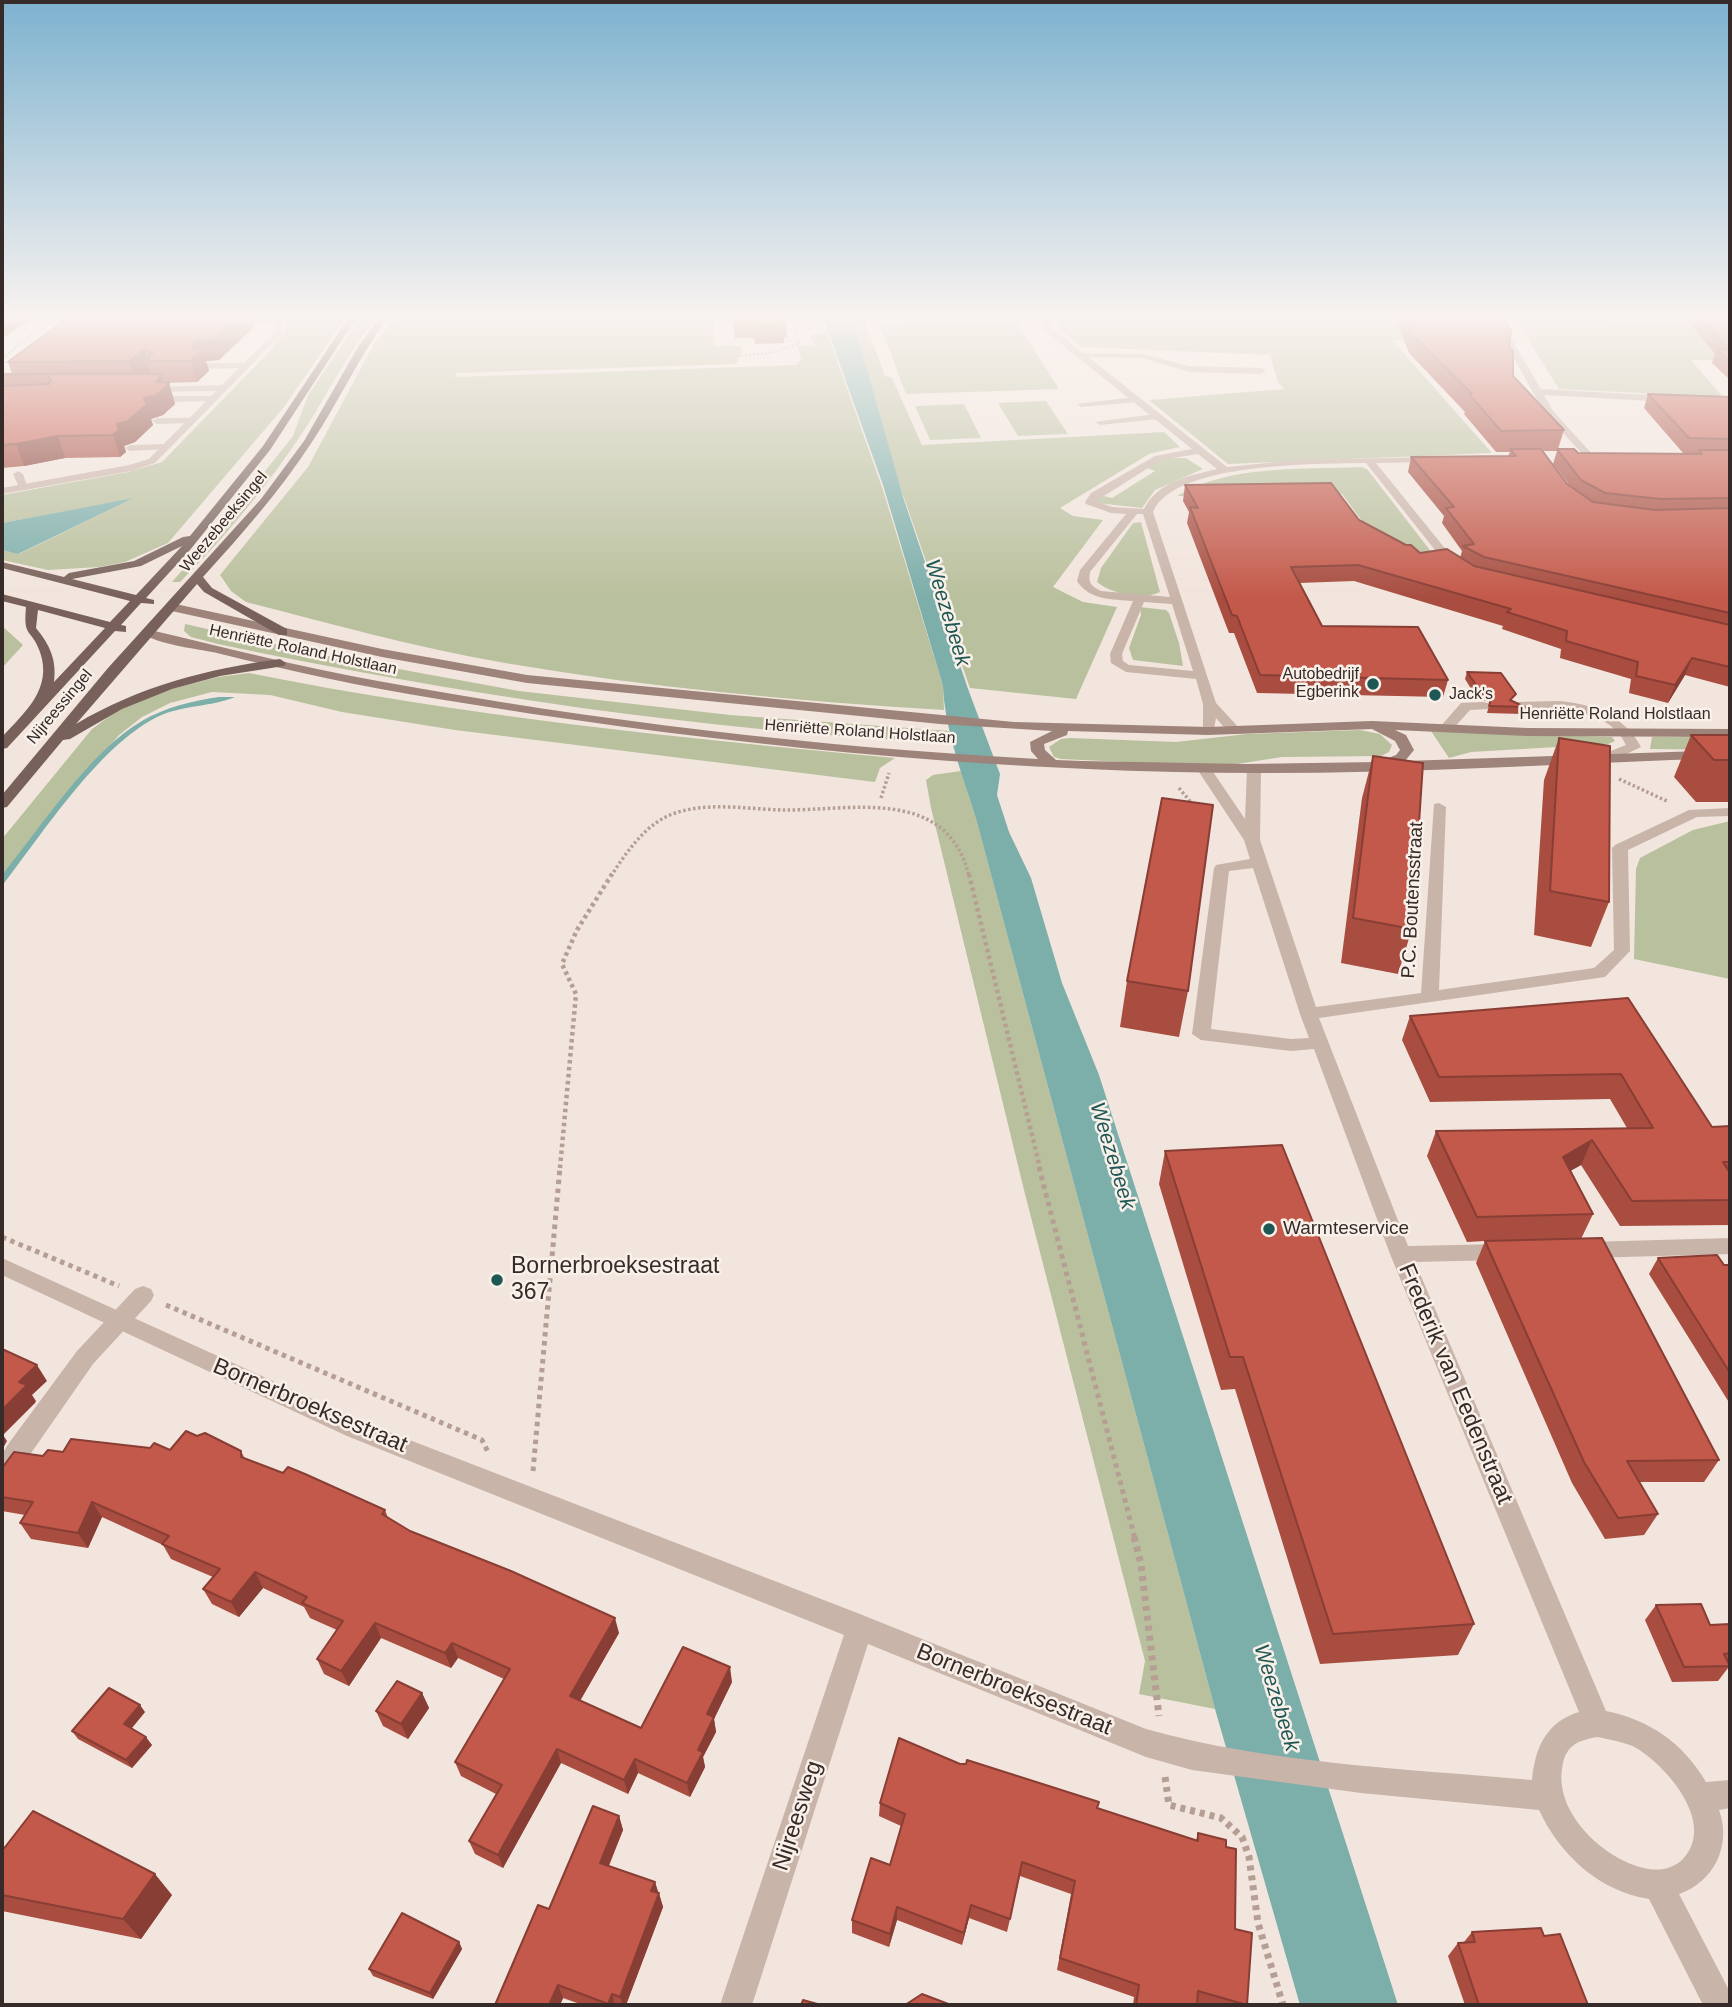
<!DOCTYPE html>
<meta charset="utf-8">
<style>
body{margin:0}
#map{position:relative;width:1732px;height:2007px;overflow:hidden;background:#f2e5dd;font-family:Arial,sans-serif}
canvas{display:block}
.frame{position:absolute;inset:0;border:4px solid #372b29;pointer-events:none}
</style>
<div id="map">
<canvas width="1732" height="2007"></canvas>
<div class="frame"></div>
</div>
<script>
const ctx = document.querySelector('canvas').getContext('2d');
ctx.lineJoin = 'round';
function fill(path, color) {
  ctx.fillStyle = color;
  ctx.fill(path, 'evenodd');
}
function strokePath(path, color, width, dash) {
  ctx.strokeStyle = color;
  ctx.lineWidth = width;
  ctx.lineCap = dash ? 'butt' : 'round';
  ctx.setLineDash(dash || []);
  ctx.stroke(path);
}
function drawText(font, color, halo, rows, align = 'center') {
  ctx.font = font + ' Arial,sans-serif';
  ctx.lineWidth = 5;
  ctx.setLineDash([]);
  ctx.textBaseline = 'middle';
  ctx.strokeStyle = halo;
  ctx.fillStyle = color;
  for (const [text, x, y, turn = 0] of rows) {
    ctx.save();
    ctx.translate(x, y);
    ctx.rotate((+turn || 0) * Math.PI / 180);
    ctx.textAlign = isNaN(turn) ? turn : align;
    if (halo) ctx.strokeText(text, 0, 0);
    ctx.fillText(text, 0, 0);
    ctx.restore();
  }
}
fill(new Path2D(`
 M286 317H346L284 407 168 543 125 562 99 567 48 570 2 560V550L19 554 132 499 2 523V495L128 472 162 462 268 353 285 331Z
 M361 317H377C348 352 329 392 305 429 268 485 227 535 180 582H172L227 519 293 436 308 395Z
 M396 317H714V346H741L742 352 736 364 456 373 455 377 796 365 801 359 798 346H815L810 335 827 332 883 490 943 686 944 710C797 701 651 688 505 663 418 648 332 624 246 602L231 591 220 575 308 467 374 344Z
 M852 317H863L885 376 892 378 922 445 1164 432 1180 447 1149 454 1060 508 1073 516 1103 520 1053 587 1083 602 1117 607 1076 699 970 688 893 466Z
 M1055 317H1485L1408 340H1392L1492 453 1228 464 1149 400 1284 389 1278 382 1270 355 1082 347 1060 330Z
 M1514 317 1688 323 1723 360H1691L1723 397 1559 389Z
 M1016 321 1059 389 906 394 880 325Z
 M1046 401 1068 434 1018 436 998 403Z
 M964 404 981 438 930 440 915 406Z
 M1163 458H1186L1203 469 1155 490 1142 508 1097 503 1094 497 1099 495 1112 498 1155 471 1144 467Z
 M1361 467 1367 469 1443 567 1368 529 1342 494 1177 496C1230 464 1301 470 1361 467Z
 M1141 522 1160 592C1142 601 1112 594 1097 582L1101 568 1133 523Z
 M1140 607 1166 610 1169 613 1179 643 1183 666 1133 660 1129 648 1141 615Z
 M185 624 333 657 519 691 730 715 949 731 953 743C705 731 461 695 218 644L191 637 184 631Z
 M2 626 23 645 2 668Z
 M249 673C462 716 679 738 895 758L880 768 875 782 455 730 342 712 270 695 212 692 170 703 142 717 119 735 2 875V839L92 729 122 707 160 692 218 677Z
 M1360 730 1380 734 1392 745 1389 752 1381 756 1282 757 1237 764 1190 765 1061 759 1054 757 1049 747 1061 739 1070 738 1176 742 1247 734Z
 M1431 731 1612 737 1615 741 1608 744 1471 752 1449 758Z
 M1730 736V750L1650 749 1652 737Z
 M961 771 978 826 1215 1709 1139 1694 1145 1661 1024 1190 931 808 926 780 933 775Z
 M1730 821V979L1634 959 1636 869 1640 858 1693 830Z`), '#b9c09d');
fill(new Path2D(`
 M823 317H852L904 500 968 689 1000 774 997 795 1009 832 1031 878 1062 983 1099 1075 1398 2005H1300L1215 1709 978 826C965 780 945 734 943 686L883 485Z
 M134 498 18 554 2 550V523Z
 M219 697H235C211 707 182 705 157 717 98 747 43 833 2 886V875C40 828 91 750 142 721 166 707 192 701 219 697Z`), '#7caeaa');
strokePath(new Path2D(`
 M2 359 40 327 57 321
 M709 359 770 353 799 344 791 317H795`), '#b59e93', 2, [2, 2]);
strokePath(new Path2D(`
 M1619 779 1669 802
 M1179 788 1194 806
 M881 798 889 773
 M611 876C626 853 644 826 670 815 704 801 746 809 782 810 850 811 947 785 969 876`), '#b59e93', 3.5, [2.5, 2.5]);
strokePath(new Path2D(`
 M969 874 1040 1168
 M560 1168 576 994 562 964 577 930 612 874`), '#b59e93', 4.5, [3.5, 3.5]);
strokePath(new Path2D(`
 M1039 1167 1135 1539
 M2 1237 119 1286
 M166 1305 482 1440 489 1454
 M533 1471 560 1167`), '#b59e93', 5, [4.5, 4.5]);
strokePath(new Path2D(`
 M1134 1537 1141 1564 1159 1716
 M1165 1777 1169 1805 1221 1818 1242 1837 1249 1857 1258 1923 1283 2005`), '#b59e93', 7, [5, 5]);
fill(new Path2D(`
 M1079 353 1143 354 1189 366 1262 368 1266 371 1262 374 1189 372 1143 358 1076 357Z
 M245 363 248 368 203 369 199 366 203 363Z
 M212 396 215 401 168 402 164 399 168 396Z
 M1135 397 1138 402 1081 407 1077 404Z
 M1156 414 1159 415V419L1100 425 1095 422Z
 M191 418 196 421 194 423 157 424 152 421 157 418Z
 M165 444 170 447 168 449 130 451 125 448 130 445Z
 M18 471 23 474 28 489 19 487 13 474Z
 M1556 701C1588 702 1626 716 1641 747L1616 759H1606V753L1626 745C1606 704 1554 711 1517 710L1510 706 1517 702Z
 M1483 702 1488 703V709L1470 710 1452 730 1447 731 1440 727 1461 703Z
 M143 1286 151 1289 154 1295 151 1301 93 1364 11 1482 2 1485V1454L9 1443 77 1351 135 1289Z`), '#c9b4a9');
fill(new Path2D(`
 M277 317H285L281 321 282 334 155 463 131 471 2 494V488L129 465 149 459 216 391 146 392 143 387 222 385 275 332 274 323H231L228 319Z
 M1039 317H1047L1051 328 1058 333 1227 467 1296 460 1436 457 1438 459 1433 462 1376 463 1460 567 1450 569 1366 463C1318 464 1174 462 1153 512L1216 703 1242 731 1240 734H1230L1216 718 1213 734H1203V704L1196 679 1126 672 1111 663 1110 654 1133 601C1112 599 1090 601 1077 581L1080 570 1126 514 1111 513 1086 504 1085 502 1091 493 1155 456 1192 449 1045 331ZM1198 454 1217 469C1189 476 1158 481 1144 509L1112 507 1096 501 1161 460ZM1137 514H1143L1170 597 1101 591C1091 586 1088 583 1090 572ZM1144 602 1172 604 1193 671 1129 665 1123 661 1122 654Z
 M1491 317H1499L1541 389 1668 396 1672 399 1668 402 1544 395 1553 411 1594 456 1586 458 1544 412Z
 M1668 317 1730 318V322L1672 319Z
 M1204 765 1209 766 1245 819 1247 769 1254 765 1261 769 1260 840 1316 1007 1421 993 1434 804 1439 803 1446 807 1439 990 1594 968 1614 950 1612 848 1615 845 1689 810 1730 808V816L1697 817 1628 850 1630 951 1605 977 1319 1018 1408 1246 1503 1244 1510 1246 1514 1252 1510 1258 1503 1260 1415 1262 1606 1711C1650 1720 1683 1743 1706 1782L1730 1780V1808L1719 1810C1732 1845 1714 1882 1679 1894L1730 1992V2005H1703L1649 1899C1599 1891 1560 1855 1539 1810L1361 1793 1192 1770 1146 1757 868 1644 752 2005H720L844 1635 347 1436 2 1275V1258L363 1422 860 1614 1146 1729C1266 1763 1407 1769 1532 1780 1535 1748 1546 1722 1579 1712L1390 1254 1314 1049 1291 1051 1201 1040 1192 1034 1214 868 1216 865 1250 859 1244 840 1197 769ZM1253 868 1300 1014 1309 1038 1291 1039 1211 1029 1229 871ZM1597 1737C1611 1740 1626 1742 1638 1749 1669 1769 1716 1824 1683 1859 1674 1868 1661 1871 1649 1869 1606 1862 1555 1814 1562 1769 1565 1746 1576 1741 1597 1737Z
 M1730 1238V1254L1587 1258 1580 1256 1576 1250 1580 1244 1587 1242Z`), '#c9b4a9');
fill(new Path2D(`
 M171 603 382 649 527 675 1014 722 1208 727 1372 721 1527 728 1730 729V737L1527 736 1395 730 1406 735 1414 750 1405 761 1730 750V758C1545 764 1360 777 1175 772 927 766 682 739 438 699 363 687 290 671 217 653 193 648 161 645 140 633L146 629C223 647 300 667 378 681 596 721 817 747 1038 759L1031 751 1030 742 1052 731 940 724 527 683 382 657 167 610 165 607ZM1372 729 1395 741 1400 750 1396 755 1378 762 1246 764 1081 761 1056 760 1045 750 1044 744 1067 735 1068 731 1208 735Z`), '#9d837a');
fill(new Path2D(`
 M349 317H357L270 450 190 550 146 598 154 600V604L141 603 121 625 126 626V632L115 631 7 748 2 749V737C24 713 53 689 40 652 31 627 23 639 26 607L2 601V594L110 622 130 601 2 568V562L64 577 69 573 134 561 183 537 190 536 263 446ZM182 546 136 595 72 579 141 566ZM38 610 105 628 54 682C57 660 50 645 36 628Z
 M380 317H388C359 357 339 401 312 442 280 491 242 534 203 577L212 588 287 629V635H279L204 592 197 584 76 724C140 686 207 669 280 659L286 663 284 666 220 676 172 689 122 709 70 739 63 740 7 807 2 808V795L108 668 261 499 304 441 358 347Z`), '#78615a');
fill(new Path2D(`
 M58 317H253L255 326 219 360 206 361 209 371 197 382 164 383H169L175 404 163 415 151 419 153 425 135 442 124 446 126 452 120 457 65 458 24 466 2 468V374H12L8 362 60 323Z
 M732 317H786L787 337H784V343L755 344 754 338H735Z
 M1390 317H1498L1509 349 1513 376 1564 430 1558 449 1578 453H1683L1644 408 1648 394 1730 397V687L1685 675 1668 703 1629 693 1631 679 1560 658 1561 649 1502 629 1503 626 1354 581 1299 583 1322 626 1448 680 1443 697 1257 693 1234 633H1229L1187 523 1189 512 1183 501 1185 485 1359 520 1420 553 1460 558 1462 551 1442 523 1444 516 1408 472 1411 457 1508 456 1510 452H1496L1464 414 1465 412 1409 353 1397 322ZM1543 451H1557L1553 464 1570 486 1567 484Z
 M1689 317H1730V380L1712 363 1715 354 1688 322Z
 M1467 672 1513 701 1525 707 1522 714 1487 713 1490 701 1478 700 1465 679Z
 M1691 735H1730V802H1696L1674 777Z
 M1559 738 1609 902 1591 947 1534 935 1544 780Z
 M1373 756 1412 929 1398 974 1341 963 1362 798Z
 M1127 981 1188 991 1179 1037 1120 1027Z
 M1628 998 1712 1127 1730 1126V1225L1620 1226 1581 1165 1570 1171 1593 1214 1581 1239 1719 1460 1704 1482H1639L1658 1514 1644 1535 1605 1539 1572 1483 1476 1263 1485 1241 1467 1242 1427 1156 1436 1131 1627 1128 1610 1099 1430 1102 1402 1040 1410 1016Z
 M1165 1151 1474 1624 1458 1655 1320 1664 1235 1389 1221 1390 1159 1184Z
 M1658 1258 1724 1265H1730V1404L1649 1274Z
 M170 1450 241 1451 245 1459 385 1510 388 1518 410 1531 619 1633 580 1701 641 1728 732 1682 714 1719 716 1732 703 1757 705 1767 690 1797 638 1773 628 1794 561 1763 503 1868 475 1854 469 1841 496 1794 461 1776 455 1762 504 1679 458 1658 451 1668 381 1638 349 1686 324 1674 317 1659 337 1630 310 1618 304 1607 263 1588 239 1617 212 1604 203 1589 213 1577 171 1559 163 1545 102 1517 88 1548 31 1539 20 1523 25 1515 2 1511V1468L63 1452Z
 M1656 1605 1710 1625 1730 1624V1668H1728L1718 1681 1672 1682 1645 1620Z
 M422 1693 429 1708 408 1739 383 1726 376 1711Z
 M145 1712 132 1728 152 1745 132 1768 78 1739 72 1731Z
 M960 1764 1196 1840 1198 1833 1226 1847 1235 1929 1247 2005H1133L1134 1997 1057 1970 1071 1894 1020 1876 1007 1932 969 1918 962 1945 897 1920 889 1947 852 1933V1920L890 1865 901 1826 879 1816 880 1803Z
 M619 1816 623 1830 609 1866 655 1882 663 1907 626 2005H583L563 1998 560 2005H495L549 1909Z
 M2 1851 172 1895 141 1939 2 1911Z
 M1472 1932 1544 1936 1588 2005H1465L1448 1956 1458 1943 1464 1942Z
 M459 1942 462 1949 433 1999 373 1976 369 1969Z`), '#a84d40');
fill(new Path2D(`
 M10 317H34L2 339V322Z
 M238 317H253L255 326 219 360 206 361 209 371 197 382 190 361 195 341Z
 M144 350 150 372 136 383 129 361Z
 M161 374 165 387 169 383 175 404 163 415 151 419 153 425 135 442 124 446 126 452 120 457 113 435 117 424 144 398 157 382Z
 M58 436 65 458 24 466 16 444Z
 M1692 658 1685 675 1668 703 1675 685Z
 M1592 1140 1581 1165 1552 1181 1563 1157Z
 M37 1365 47 1381 32 1395 36 1401 35 1403 3 1435 7 1441 2 1450V1410L19 1382Z
 M92 1502 102 1517 88 1548 78 1533Z
 M255 1572 263 1588 239 1617 231 1602Z
 M615 1618 619 1633 574 1711 570 1696Z
 M375 1623 381 1638 349 1686 341 1671Z
 M452 1643 458 1658 451 1668 445 1653Z
 M730 1667 732 1682 714 1719 716 1732 703 1757 705 1767 690 1797 687 1783 707 1714Z
 M422 1693 429 1708 408 1739 401 1724Z
 M140 1705 145 1712 129 1731 124 1724Z
 M146 1737 152 1745 132 1768 126 1760Z
 M557 1749 561 1763 503 1868 498 1855Z
 M635 1759 638 1773 628 1794 624 1780Z
 M619 1816 623 1830 604 1876 600 1863Z
 M155 1874 172 1895 141 1939 123 1919Z
 M655 1882 659 1896 651 1891Z
 M659 1893 663 1907 626 2005H623L620 1997Z
 M971 1905 969 1918 962 1945 964 1933Z
 M897 1907V1920L889 1947 890 1934Z
 M459 1942 462 1949 433 1999 430 1993Z
 M558 1985 563 1998 560 2005H549Z
 M612 1994 615 2005H609L608 2004Z`), '#883e34');
const building = new Path2D(`
 M2 317H10L2 322Z
 M63 317H238L214 340 195 341 192 349 203 350 190 361H147L153 353 144 350 129 361 8 362 65 320Z
 M733 317H783L784 323 754 324 753 318H733Z
 M1406 317H1498L1505 321 1511 330 1509 349 1513 350V376L1564 430 1501 431 1469 394H1472L1413 335Z
 M1698 317H1730V362L1717 350H1728Z
 M2 374H45L2 375Z
 M46 374H161L157 382 169 383 157 395 144 398 147 404 128 421 117 424 119 430 113 435 58 436 16 444 2 445V386L49 384 51 380Z
 M1648 394 1730 397V439L1689 438Z
 M1510 449H1541L1567 484 1593 502 1655 510 1730 508V613L1484 557 1463 546 1474 544 1446 508 1454 507 1411 457 1516 456Z
 M1557 449H1574L1578 453 1702 454 1699 450H1730V498L1661 499 1605 493 1581 480Z
 M1331 483 1359 520 1406 545H1411L1420 553 1447 549 1474 566 1730 625V667L1692 658 1675 685 1636 676 1638 662 1566 641 1567 631 1507 612 1511 609 1358 565 1291 567 1322 626 1418 627 1448 680 1260 675 1237 616 1232 615 1190 507 1198 508 1185 485Z
 M1467 672 1501 673 1516 694 1510 700 1525 707 1489 706 1492 694 1481 692Z
 M1691 735H1730V760H1714Z
 M1559 738 1610 746 1609 902 1550 891Z
 M1373 756 1423 763 1412 929 1353 918Z
 M1162 798 1213 805 1188 991 1127 981Z
 M1628 998 1712 1127 1730 1126V1162H1723L1730 1173V1200L1632 1201 1592 1140 1563 1157 1593 1214 1477 1217 1436 1131 1653 1128 1621 1074 1439 1077 1410 1016Z
 M1282 1145 1474 1624 1333 1634 1243 1357H1230L1165 1151Z
 M1602 1238 1719 1460 1627 1461 1658 1514 1618 1518 1584 1462 1485 1241Z
 M1717 1255 1724 1265H1730V1373L1658 1258Z
 M2 1349 37 1365 19 1382 27 1385 2 1410Z
 M186 1431 197 1436 205 1433 241 1451V1457L283 1473 288 1467 305 1474 385 1510 382 1514 410 1531 511 1571 615 1618 570 1696 641 1728 683 1647 730 1667 707 1714 714 1717 698 1750 703 1752 687 1783 635 1759 624 1780 557 1749 498 1855 469 1841 502 1785 455 1762 510 1669 452 1643 445 1653 375 1623 341 1671 317 1659 343 1621 302 1603 307 1597 255 1572 231 1602 203 1589 220 1569 162 1544 169 1536 92 1502 78 1533 20 1523 33 1502 2 1497V1468L14 1452 43 1456 48 1450 63 1452 71 1439 150 1448 154 1443 170 1450Z
 M1701 1604 1710 1625 1730 1624V1653L1724 1654 1730 1666 1684 1667 1656 1605Z
 M397 1681 422 1693 401 1724 376 1711Z
 M109 1688 140 1705 124 1724 146 1737 126 1760 72 1731Z
 M899 1738 960 1764H966L967 1760 1099 1802 1097 1808 1198 1841V1833L1226 1840V1847L1236 1849 1235 1929 1252 1933 1247 2005 1198 1991 1197 2005H1136L1139 1985 1060 1958 1075 1881 1022 1862 1010 1919 971 1905 964 1933 897 1907 890 1934 852 1920 871 1858 890 1865 905 1814 880 1803Z
 M593 1806 619 1816 600 1863 655 1882 651 1891 659 1893 620 1997 612 1994 608 2004 558 1985 549 2005H495L538 1905 549 1909Z
 M33 1811 155 1874 123 1919 2 1895V1851Z
 M402 1913 459 1942 430 1993 369 1969Z
 M1541 1928 1544 1936 1560 1934 1588 2005H1479L1458 1943 1475 1942 1472 1932Z
 M922 1994 951 2005H905Z
 M803 2000 821 2005H801Z`);
fill(building, '#c3594a');
strokePath(building, '#883e34', 2);
const sky = ctx.createLinearGradient(0, 0, 0, 598);
sky.addColorStop(0, '#7db2cf');
sky.addColorStop(0.53, '#f9f3f0');
sky.addColorStop(1, '#f9f3f000');
ctx.fillStyle = sky;
ctx.fillRect(0, 0, 1732, 598);
for (const [x, y, r, color] of [
 [1373,684,7,"#1f5754"],
 [1435,695,7,"#1f5754"],
 [1269,1229,7,"#1f5754"],
 [497,1280,7,"#1f5754"]
]) {
  const dot = new Path2D();
  dot.arc(x, y, r, 0, 2 * Math.PI);
  ctx.fillStyle = color;
  ctx.fill(dot);
  strokePath(dot, '#f9f0e9', 2.5);
}
drawText('16px', '#372b29', '#f9f0e9', [
 ["Weezebeeksingel",224,522,-50],
 ["Henriëtte Roland Holstlaan",303,650,12],
 ["Nijreessingel",60,707,-50],
 ["Henriëtte Roland Holstlaan",1615,715],
 ["Henriëtte Roland Holstlaan",860,732,4]
]);
drawText('16px', '#372b29', '#f9f0e9', [
 ["Autobedrijf",1359,675],
 ["Egberink",1359,693],
 ["Jack's",1449,695,"left"]
], 'right');
drawText('19px', '#372b29', '#f9f0e9', [
 ["P.C. Boutensstraat",1413,900,-87]
]);
drawText('19px', '#372b29', '#f9f0e9', [
 ["Warmteservice",1283,1229]
], 'left');
drawText('italic 21px', '#1f5754', '#f9f0e9', [
 ["Weezebeek",947,613,73],
 ["Weezebeek",1112,1156,73],
 ["Weezebeek",1276,1698,73]
]);
drawText('23px', '#372b29', '#f9f0e9', [
 ["Bornerbroeksestraat",511,1267],
 ["367",511,1293]
], 'left');
drawText('23px', '#372b29', '#f9f0e9', [
 ["Frederik van Eedenstraat",1455,1384,67],
 ["Bornerbroeksestraat",310,1406,23],
 ["Bornerbroeksestraat",1014,1690,22],
 ["Nijreesweg",798,1816,-72]
]);
</script>
